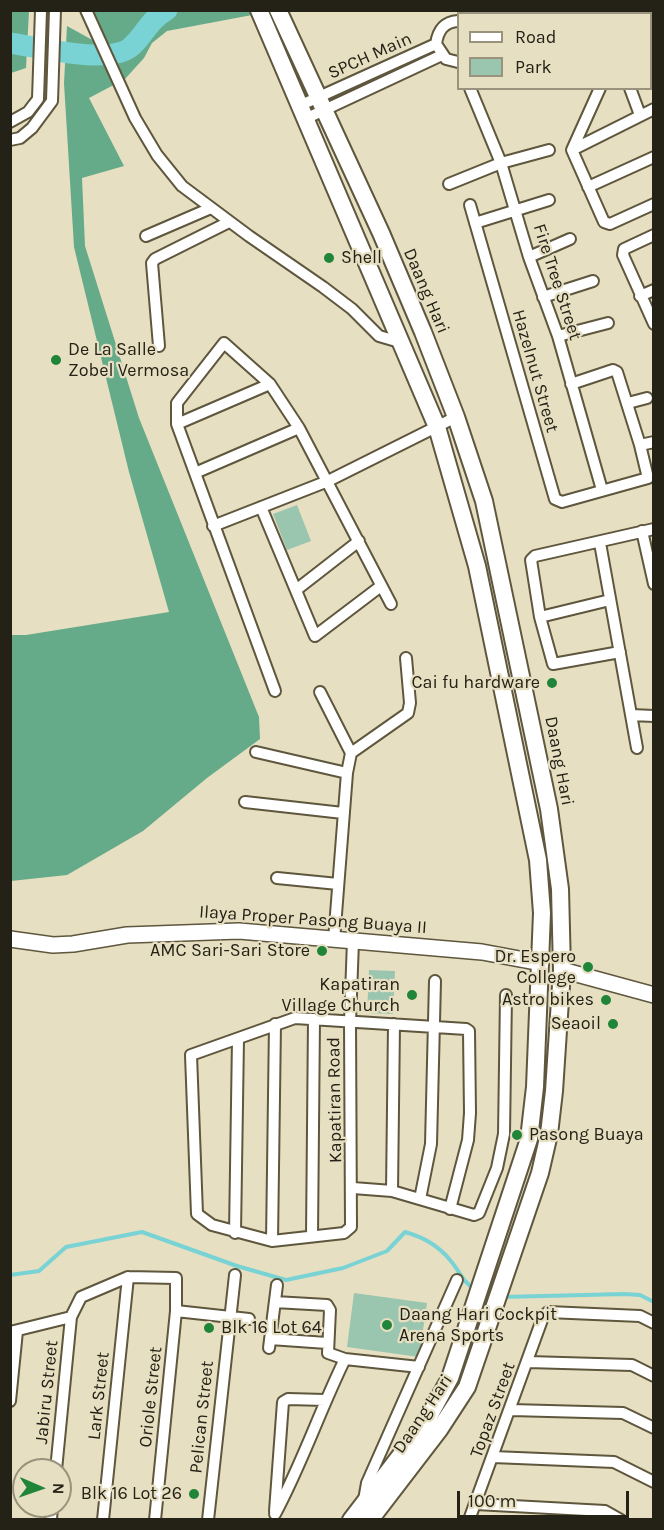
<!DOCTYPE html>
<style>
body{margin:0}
#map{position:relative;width:664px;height:1530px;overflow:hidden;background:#e7dfc1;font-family:Karla,sans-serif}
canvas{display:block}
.frame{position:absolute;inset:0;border:12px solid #242116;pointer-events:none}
.legend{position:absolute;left:457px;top:12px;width:195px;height:78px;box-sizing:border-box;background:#e7dfc1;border:2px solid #99937d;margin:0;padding:8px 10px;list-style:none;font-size:18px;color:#242116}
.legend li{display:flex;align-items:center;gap:12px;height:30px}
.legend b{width:30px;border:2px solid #99937d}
.north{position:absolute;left:12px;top:1458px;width:60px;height:60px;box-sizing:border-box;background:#e7dfc1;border:2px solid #99937d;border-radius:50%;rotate:92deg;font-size:16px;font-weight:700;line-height:24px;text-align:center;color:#242116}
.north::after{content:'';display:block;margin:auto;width:21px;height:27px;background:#218539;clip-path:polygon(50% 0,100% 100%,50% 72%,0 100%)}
.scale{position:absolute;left:457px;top:1491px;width:172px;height:27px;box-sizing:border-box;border:3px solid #242116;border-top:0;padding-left:8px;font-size:18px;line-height:21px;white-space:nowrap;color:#242116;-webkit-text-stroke:4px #e7dfc1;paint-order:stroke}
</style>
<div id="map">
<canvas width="664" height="1530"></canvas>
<div class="frame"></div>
<ul class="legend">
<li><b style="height:8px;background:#fff"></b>Road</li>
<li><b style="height:16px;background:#9ac5af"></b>Park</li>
</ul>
<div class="north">N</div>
<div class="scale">100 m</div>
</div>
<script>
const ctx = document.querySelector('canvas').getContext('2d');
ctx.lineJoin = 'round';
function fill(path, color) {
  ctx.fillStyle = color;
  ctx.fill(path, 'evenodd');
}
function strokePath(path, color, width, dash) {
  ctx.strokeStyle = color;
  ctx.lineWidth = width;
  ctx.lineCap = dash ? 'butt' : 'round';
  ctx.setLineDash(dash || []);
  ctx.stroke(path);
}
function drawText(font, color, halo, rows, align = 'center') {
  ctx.font = font + ' Karla,sans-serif';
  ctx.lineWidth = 4.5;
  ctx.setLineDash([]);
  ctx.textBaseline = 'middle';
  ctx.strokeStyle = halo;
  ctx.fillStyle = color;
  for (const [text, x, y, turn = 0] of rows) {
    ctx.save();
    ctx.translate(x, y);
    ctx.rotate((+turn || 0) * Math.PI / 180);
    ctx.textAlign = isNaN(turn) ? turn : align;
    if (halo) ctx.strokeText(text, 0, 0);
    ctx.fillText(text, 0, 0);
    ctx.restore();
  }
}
fill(new Path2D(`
 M297 505 311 541 287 550 273 514Z
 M369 970 395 971 393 1014 367 1013Z
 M354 1293 427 1303 419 1357 347 1347Z`), '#9ac5af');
fill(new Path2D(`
 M11 10 29 11 26 68 11 73Z
 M98 11H251L252 15 167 31 152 43 144 58 125 79 89 98 124 166 82 178 85 246 139 418 259 717 260 739 207 778 143 831 67 875 11 881V635H26L169 612 129 472 74 247 64 83 67 26 96 42 103 39 94 12Z`), '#65aa89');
strokePath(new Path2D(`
 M10 1275 39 1271 66 1247 142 1232 237 1266 286 1280 343 1268 387 1251 405 1232C423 1237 438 1245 450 1260 459 1270 463 1283 475 1289
 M502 1297 625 1294 640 1295 654 1302`), '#79d3d4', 4);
strokePath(new Path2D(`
 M10 43C38 47 111 66 132 46 146 33 148 21 167 10`), '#79d3d4', 21);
const street = new Path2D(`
 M86 10 135 118 157 155 182 186 249 236 323 287 352 309 379 336 403 343
 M559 10 562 14
 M485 14 487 10
 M458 21C444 22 438 30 436 44L446 59 458 62
 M650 28 654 29
 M470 88 501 163 529 257 558 336 602 490
 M600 88 572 150 604 222 610 224 654 204
 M630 88 640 115
 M299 106 436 44
 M305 119 442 55
 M10 122 28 112 38 99 41 10
 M10 140 20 138 32 128 52 101 55 10
 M572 150 654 109
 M449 184 501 163 549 150
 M588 187 654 157
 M470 205 555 499 562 502 648 478 640 445 617 372 613 370 571 384
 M475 223 549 200
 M654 235 624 249 623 255 654 324
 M146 236 211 208
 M529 257 570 239
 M640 296 654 290
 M543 297 593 281
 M558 336 608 323
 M159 346 152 263 155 259 229 222
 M628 403 647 398
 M177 424 270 384
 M640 445 654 442
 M195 473 299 428
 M261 507 315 636 381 586
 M213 526 328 481 456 417
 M642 531 654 584
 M600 543 637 748
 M296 590 359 541
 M540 617 610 600
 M620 652 553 664 540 617 531 560 535 556 654 529
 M275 691 177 424V403L224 343 270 384 299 428 391 604
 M320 692 351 753
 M631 715 654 716
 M256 752 347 773
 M245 802 343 813
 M277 878 338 884
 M334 940 347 773 351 753 408 713 410 703 406 658
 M353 941 350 1022 351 1227 344 1233 272 1241 212 1225 197 1214 191 1055 295 1018 466 1029 469 1031 470 1113 468 1140 450 1209
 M353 1188 392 1191 474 1215 479 1213 497 1168 504 1134 506 995
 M392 1191 394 1024
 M420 1199 431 1144 435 981
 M235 1233 238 1039
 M312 1236 314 1019
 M272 1241 275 1024
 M275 1302 327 1305 330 1310 328 1353 345 1359
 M176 1311 249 1319
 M10 1332 71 1317 81 1297 128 1277 176 1278V1311L155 1520
 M270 1339 327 1343
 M269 1348 277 1285
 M528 1362 632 1365 654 1376
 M10 1401 17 1331
 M511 1410 623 1413 654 1428
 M493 1457 614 1462 654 1482
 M56 1470 71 1317
 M364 1500 367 1483 457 1280
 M476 1504 605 1511 621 1520
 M275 1511 283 1402 288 1399 325 1400
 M275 1514C302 1464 320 1410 345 1359L419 1367
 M51 1520 52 1506
 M103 1520 128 1277
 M208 1520 235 1275
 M469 1520 543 1317 548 1312 640 1316 654 1323`);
const secondary = new Path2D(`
 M10 939 53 945 73 944 127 935 239 931 482 952 541 963
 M562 970 654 995`);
const primary = new Path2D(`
 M259 10 437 427 477 566 538 860 542 913 535 1087 529 1139 450 1378 426 1422 351 1520
 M278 10 381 233 423 332 456 417 484 501 549 809 560 889 562 970 554 1091 549 1134 540 1173 467 1387 439 1430 370 1520`);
strokePath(street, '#5e563d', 14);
strokePath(secondary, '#5e563d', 18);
strokePath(primary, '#5e563d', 20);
strokePath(street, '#fff', 10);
strokePath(secondary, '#fff', 15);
strokePath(primary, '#fff', 16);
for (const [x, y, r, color] of [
 [329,258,6,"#218539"],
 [56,360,6,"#218539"],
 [552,683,6,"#218539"],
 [322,951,6,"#218539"],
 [588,967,6,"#218539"],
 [412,995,6,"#218539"],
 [606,1000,6,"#218539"],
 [613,1024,6,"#218539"],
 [517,1135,6,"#218539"],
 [387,1325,6,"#218539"],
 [209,1328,6,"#218539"],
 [194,1494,6,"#218539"]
]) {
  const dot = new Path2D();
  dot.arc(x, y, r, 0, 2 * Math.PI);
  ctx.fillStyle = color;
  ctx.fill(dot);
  strokePath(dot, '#e7dfc1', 2);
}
drawText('18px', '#242116', '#e7dfc1', [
 ["SPCH Main",370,56,-24],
 ["Fire Tree Street",557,282,72],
 ["Daang Hari",426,291,67],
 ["Hazelnut Street",535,371,74],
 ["Daang Hari",559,761,79],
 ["Ilaya Proper Pasong Buaya II",313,920,4],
 ["Kapatiran Road",335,1100,-91],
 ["Jabiru Street",47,1392,-84],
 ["Lark Street",99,1396,-84],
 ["Oriole Street",151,1397,-84],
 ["Topaz Street",493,1410,-70],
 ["Daang Hari",423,1414,-56],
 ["Pelican Street",202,1417,-84]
]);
drawText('18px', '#242116', '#e7dfc1', [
 ["Shell",341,258,"left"],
 ["De La Salle",68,350,"left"],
 ["Zobel Vermosa",68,371,"left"],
 ["Cai fu hardware",540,683],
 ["AMC Sari-Sari Store",310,951],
 ["Dr. Espero",576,957],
 ["College",576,978],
 ["Kapatiran",400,985],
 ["Village Church",400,1006],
 ["Astro bikes",594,1000],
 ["Seaoil",601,1024],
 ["Pasong Buaya",529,1135,"left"],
 ["Daang Hari Cockpit",399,1315,"left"],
 ["Arena Sports",399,1336,"left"],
 ["Blk 16 Lot 64",221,1328,"left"],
 ["Blk 16 Lot 26",182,1494]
], 'right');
</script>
